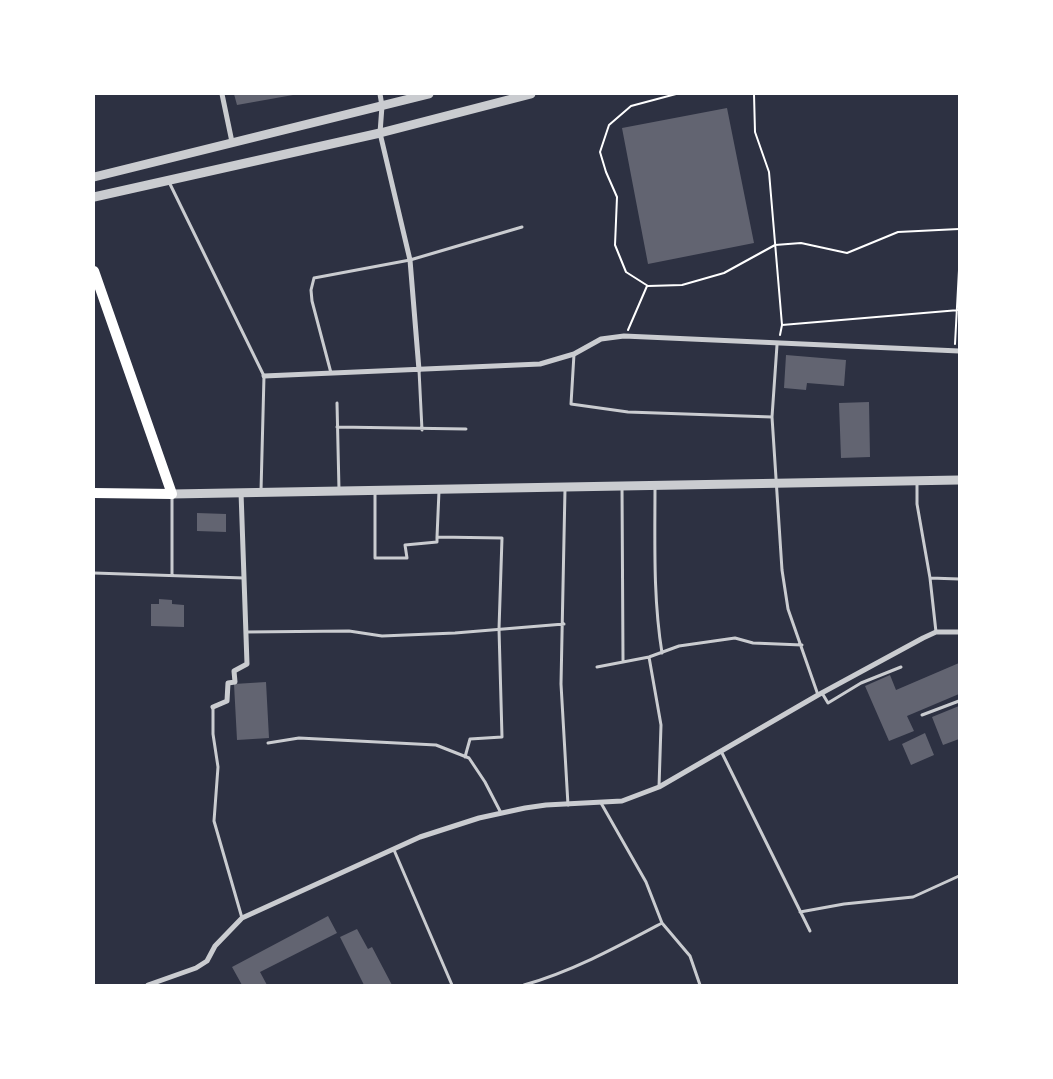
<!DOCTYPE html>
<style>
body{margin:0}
#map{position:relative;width:1053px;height:1079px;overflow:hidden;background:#2d3142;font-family:Commissioner,sans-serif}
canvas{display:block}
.frame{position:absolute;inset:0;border:95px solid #fff;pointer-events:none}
</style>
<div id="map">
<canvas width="1053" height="1079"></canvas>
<div class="frame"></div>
</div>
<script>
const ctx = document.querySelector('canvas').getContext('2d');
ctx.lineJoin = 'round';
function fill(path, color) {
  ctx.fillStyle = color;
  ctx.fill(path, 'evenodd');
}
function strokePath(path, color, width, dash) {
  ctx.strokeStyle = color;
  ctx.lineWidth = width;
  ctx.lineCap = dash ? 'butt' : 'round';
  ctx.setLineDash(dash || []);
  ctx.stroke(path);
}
fill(new Path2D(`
 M234 94H293V95L237 105Z
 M727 108 754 243 648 264 622 128Z
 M786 355 846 360 844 386 807 383 806 390 784 388Z
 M869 402 870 457 841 458 839 403Z
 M197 513 226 514V532L197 531Z
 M159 599 172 600V604L184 605V627L151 626V604H159Z
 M959 663V694L907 716 914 731 889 741 865 686 890 675 896 690Z
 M266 682 269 738 237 740 234 684Z
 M959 706V739L943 745 932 717Z
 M925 733 934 755 911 765 902 744Z
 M328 916 337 933 260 972 267 985H242L232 967Z
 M357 929 368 949 372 947 392 985H364L340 937Z`), '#626471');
strokePath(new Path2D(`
 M676 94 631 106 609 125 600 152 606 172 617 197 615 245 626 272 648 286 682 285 724 273 775 245 801 243 847 253 898 232 959 229
 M754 94 755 132 769 172 782 325 780 335
 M782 325 959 310
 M628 330 647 286
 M955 344 959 270`), '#fff', 2);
strokePath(new Path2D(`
 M169 182 264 376 261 491
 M777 345 772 417 782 570 788 609 818 695
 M574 354 571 404 628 412 772 417
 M419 370 422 430
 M331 373 312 301 311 290 314 278 410 260 522 227
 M337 403 339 490
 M337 427 466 429
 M917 482V504L930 578 936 632
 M622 486 623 660
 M655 486C655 543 653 597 662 653
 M565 489 561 684 568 805
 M439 491 437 537 502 538 499 629 502 737 470 739 465 757
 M375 492V558H407L405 545 437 542V537
 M94 573 244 578
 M172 574V495
 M930 578 959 579
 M246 632 349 631 382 636 455 633 564 624
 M649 657 661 725 659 787
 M597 667 649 657 679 646 735 638 753 643 802 645
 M822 693 828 703 861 683 901 667
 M213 707V734L218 767 214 821 242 918
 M922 715 959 701
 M268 743 299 738 436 745 469 758 485 782 501 813
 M721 751 810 931
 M394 850 452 985
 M800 912 844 904 913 897 959 876
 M662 923 690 956 700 985
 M524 985C573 971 617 947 662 923L646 882 601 803`), '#caccd0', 3);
strokePath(new Path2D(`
 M222 94 232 142
 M380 94 382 106 380 133 410 260 419 370
 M264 376 540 364 574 354 601 339 624 336 959 351
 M213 707 227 701 228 683 235 682 234 671 247 664 241 492
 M148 985 196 968 207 961 215 946 242 918 420 837 479 818 525 808 546 805 622 801 659 787 818 695 923 638 936 632H959`), '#caccd0', 5);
strokePath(new Path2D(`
 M94 177 429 94
 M94 197 380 133 531 94
 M172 494 959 480`), '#caccd0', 9);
strokePath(new Path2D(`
 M94 271 172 494 94 493`), '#fff', 10);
</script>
